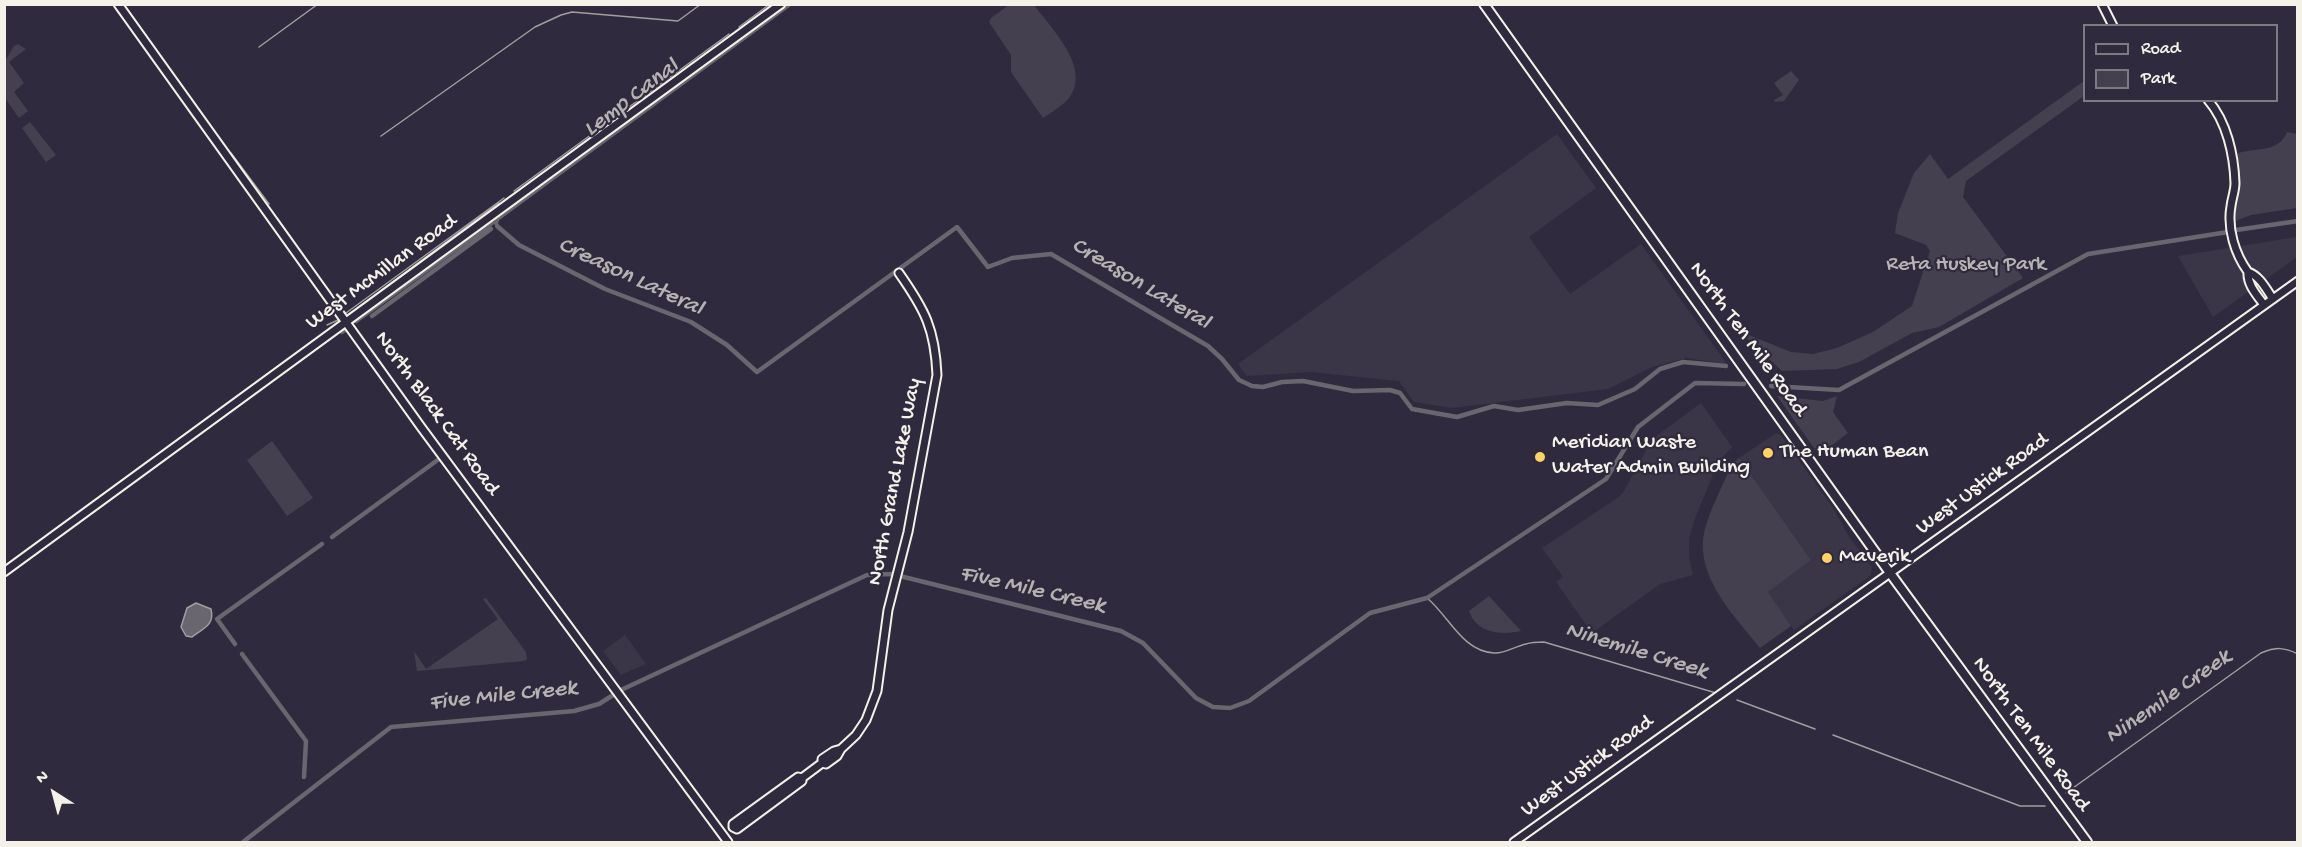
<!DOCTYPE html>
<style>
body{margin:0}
#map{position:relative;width:2302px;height:847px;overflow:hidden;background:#2f2a3d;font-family:"Gochi Hand",sans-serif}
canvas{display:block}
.frame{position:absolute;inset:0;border:6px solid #f4f1e8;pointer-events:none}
.legend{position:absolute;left:2083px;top:24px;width:195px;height:78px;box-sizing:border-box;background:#2f2a3d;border:2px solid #7e7a81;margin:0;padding:8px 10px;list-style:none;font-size:18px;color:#f4f1e8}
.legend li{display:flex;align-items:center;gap:12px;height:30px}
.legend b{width:30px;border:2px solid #7e7a81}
.north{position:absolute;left:24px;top:763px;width:60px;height:60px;-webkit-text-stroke:4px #2f2a3d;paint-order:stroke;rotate:324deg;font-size:16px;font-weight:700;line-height:24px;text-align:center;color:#f4f1e8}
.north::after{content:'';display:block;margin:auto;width:21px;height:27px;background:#f4f1e8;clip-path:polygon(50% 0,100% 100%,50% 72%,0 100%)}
</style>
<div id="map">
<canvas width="2302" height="847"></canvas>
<div class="frame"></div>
<ul class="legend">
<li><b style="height:8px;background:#2f2a3d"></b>Road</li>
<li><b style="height:16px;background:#454050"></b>Park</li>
</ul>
<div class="north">N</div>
</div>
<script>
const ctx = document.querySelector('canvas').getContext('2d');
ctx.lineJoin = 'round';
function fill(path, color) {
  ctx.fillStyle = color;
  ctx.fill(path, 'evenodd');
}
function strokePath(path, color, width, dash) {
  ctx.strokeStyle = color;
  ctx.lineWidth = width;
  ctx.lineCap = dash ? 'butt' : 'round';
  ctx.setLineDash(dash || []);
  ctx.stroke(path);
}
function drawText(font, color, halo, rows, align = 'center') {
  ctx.font = font + ' "Gochi Hand",sans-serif';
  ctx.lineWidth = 4.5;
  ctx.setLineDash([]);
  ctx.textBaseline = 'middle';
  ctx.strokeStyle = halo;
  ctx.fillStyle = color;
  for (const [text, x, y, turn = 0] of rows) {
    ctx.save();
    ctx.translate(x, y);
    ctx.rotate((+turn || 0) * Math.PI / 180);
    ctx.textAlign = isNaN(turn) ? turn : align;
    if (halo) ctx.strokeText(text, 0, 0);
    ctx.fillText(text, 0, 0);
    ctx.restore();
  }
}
fill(new Path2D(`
 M1557 134 1596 188 1529 237 1570 294 1641 244 1727 364 1686 358 1652 367 1608 389 1451 408 1414 402 1399 381 1310 372 1247 376 1238 364Z
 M2297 237V257L2213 317 2178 256Z
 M1701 403 1732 447 1718 462 1694 521 1689 539V557L1693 575 1660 584 1592 633 1556 582 1563 577 1542 548 1619 497 1624 491 1652 439Z
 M1776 433 1781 435 1835 511 1848 535 1872 568 1870 576 1794 630 1767 592 1811 560 1739 458Z
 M625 635 646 664 621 675 603 651Z`), '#3b3647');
fill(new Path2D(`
 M1010 4 1034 5C1051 28 1092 68 1069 98 1062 106 1052 112 1043 118L1011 72V55L989 22 991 18Z
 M18 44 26 49 9 62 24 83 14 92 28 111 19 118 5 98V61L14 46Z
 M1791 71 1799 80 1784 101 1775 102 1774 100 1783 95 1774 83Z
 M2084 81V96L1966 181 1963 197 2023 278 1939 327 1912 333 1859 362 1837 369 1782 371 1739 331 1791 352 1813 354 1837 348 1873 332 1912 306 1930 251 1926 245 1895 233 1898 213 1914 173 1930 154 1948 179Z
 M30 122 56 155 46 162 22 128Z
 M2287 132 2297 134V208L2251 215 2235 221 2234 155C2252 146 2278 155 2287 132Z
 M1777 396 1823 401 1837 396 1833 412 1848 433 1819 455Z
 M272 441 313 498 287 516 247 460Z
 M1739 458 1811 560 1768 592 1791 626 1760 648C1734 615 1693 575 1705 529 1711 507 1723 485 1732 464Z
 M1489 596 1521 631C1501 635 1477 634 1469 611Z
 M486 598 526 652 527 659 524 661 417 671 414 651 426 669 498 619 483 599Z`), '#454050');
const water = new Path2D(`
 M196 603 211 609C215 626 203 628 192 637L186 636 181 627 187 608Z`);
fill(water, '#6a6670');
strokePath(water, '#a19ea0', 1.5);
strokePath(new Path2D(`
 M739 27 770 4
 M259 47 318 4
 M381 136 535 27 561 15 572 12 678 21 701 4
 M231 153 269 204
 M231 155 265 204
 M514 191 729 34
 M277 218 344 313H346L504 198
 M349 314 499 203
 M327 325 338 320
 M1427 598C1449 616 1462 651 1494 653 1504 654 1516 646 1526 644 1532 642 1538 642 1544 642L1716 693
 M1737 700 1815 729
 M1833 735 2020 806H2045
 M2066 793 2261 653C2276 647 2284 647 2298 654`), '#a19ea0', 1.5);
strokePath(new Path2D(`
 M496 223 497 219 790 4
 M497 226 519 245 605 289 691 322 727 345 757 372 957 227 988 267 1012 258 1051 254 1208 346 1222 359 1239 380 1252 386 1263 387 1282 382 1303 381 1353 391 1390 390 1400 393 1412 409 1457 417 1494 406 1518 410 1567 403 1598 405 1635 389 1660 369 1683 362 1726 366
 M2236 230 2298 221
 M372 316 491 229
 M356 321 492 223
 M342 332 345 330
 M1771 386 1839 390 2088 254 2228 232
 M332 537 439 459
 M235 644 217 619 322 544
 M242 654 306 741 304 777
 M243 842 391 727 574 711 599 704 621 690 867 575 892 574 1121 631 1143 643 1196 698 1213 707 1230 708 1249 701 1370 613 1427 598 1606 479 1638 427 1695 383 1744 384`), '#6a6670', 4.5);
const secondary = new Path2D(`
 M118 4 421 427 728 842
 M2102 4 2113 26
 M2208 100C2227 122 2234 155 2235 183 2235 191 2232 198 2231 206 2227 229 2235 254 2248 272 2260 276 2266 289 2273 299
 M2248 272C2247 285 2257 295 2264 305
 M4 572 781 4
 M841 749 856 735 866 720 877 691 888 610 908 532 937 375C935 329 925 310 899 273
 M841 749 837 756 826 764 822 763V759L834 751Z
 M802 778V781L737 829 733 827V824L798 777 802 778 822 763
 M1514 842 2298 281`);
const primary = new Path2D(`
 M1484 4 1890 573 2087 842`);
strokePath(secondary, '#f4f1e8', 11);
strokePath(primary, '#f4f1e8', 12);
strokePath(secondary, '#2f2a3d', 7);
strokePath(primary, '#2f2a3d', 8);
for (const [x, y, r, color] of [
 [1768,453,6,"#ffd166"],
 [1540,457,6,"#ffd166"],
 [1827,558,6,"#ffd166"]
]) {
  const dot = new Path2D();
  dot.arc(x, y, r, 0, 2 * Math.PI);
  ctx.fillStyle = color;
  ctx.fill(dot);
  strokePath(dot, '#2f2a3d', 2);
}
drawText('22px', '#b7b3b3', '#2f2a3d', [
 ["Reta Huskey Park",1966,266]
]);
drawText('22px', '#f4f1e8', '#2f2a3d', [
 ["West McMillan Road",382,273,-36],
 ["North Ten Mile Road",1747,340,54],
 ["North Black Cat Road",436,414,54],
 ["North Grand Lake Way",896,482,-79],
 ["West Ustick Road",1983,485,-36],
 ["North Ten Mile Road",2030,735,54],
 ["West Ustick Road",1588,767,-36]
]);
drawText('22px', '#f4f1e8', '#2f2a3d', [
 ["Meridian Waste",1552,444],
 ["Water Admin Building",1552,469],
 ["The Human Bean",1780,453],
 ["Maverik",1839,558]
], 'left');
drawText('italic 24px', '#b6b2b2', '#2f2a3d', [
 ["Lemp Canal",632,99,-37],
 ["Creason Lateral",630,278,25],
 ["Creason Lateral",1140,285,31],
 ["Five Mile Creek",1032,591,13],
 ["Ninemile Creek",1636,652,17],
 ["Five Mile Creek",503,697,-6],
 ["Ninemile Creek",2169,698,-35]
]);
</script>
